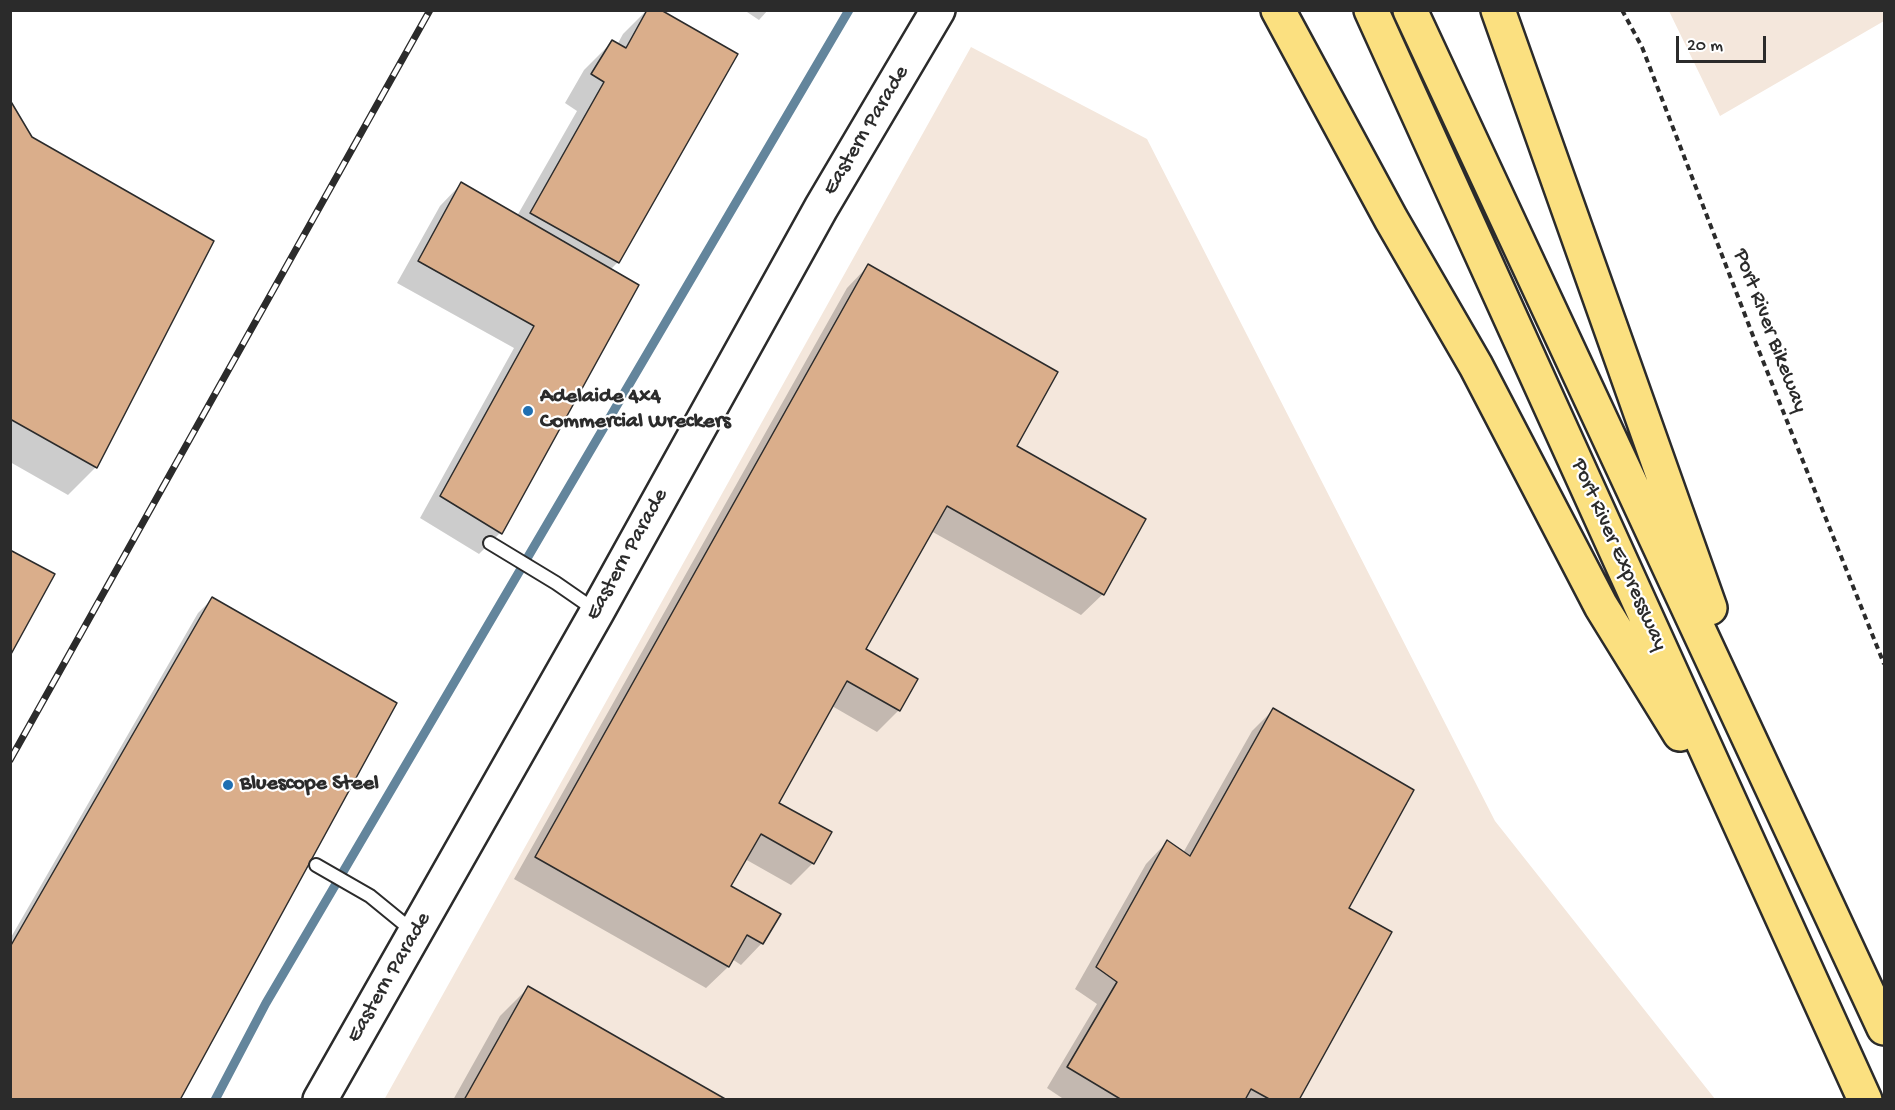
<!DOCTYPE html>
<style>
body{margin:0}
#map{position:relative;width:1895px;height:1110px;overflow:hidden;background:#fff;font-family:"Gochi Hand",sans-serif}
canvas{display:block}
.frame{position:absolute;inset:0;border:12px solid #2b2b2b;pointer-events:none}
.scale{position:absolute;left:1676px;top:36px;width:90px;height:27px;box-sizing:border-box;border:3px solid #2b2b2b;border-top:0;padding-left:8px;font-size:18px;line-height:21px;white-space:nowrap;color:#2b2b2b;-webkit-text-stroke:4px #fff;paint-order:stroke}
</style>
<div id="map">
<canvas width="1895" height="1110"></canvas>
<div class="frame"></div>
<div class="scale">20 m</div>
</div>
<script>
const ctx = document.querySelector('canvas').getContext('2d');
ctx.lineJoin = 'round';
function fill(path, color) {
  ctx.fillStyle = color;
  ctx.fill(path, 'evenodd');
}
function strokePath(path, color, width, dash) {
  ctx.strokeStyle = color;
  ctx.lineWidth = width;
  ctx.lineCap = dash ? 'butt' : 'round';
  ctx.setLineDash(dash || []);
  ctx.stroke(path);
}
function drawText(font, color, halo, rows, align = 'center') {
  ctx.font = font + ' "Gochi Hand",sans-serif';
  ctx.lineWidth = 4.5;
  ctx.setLineDash([]);
  ctx.textBaseline = 'middle';
  ctx.strokeStyle = halo;
  ctx.fillStyle = color;
  for (const [text, x, y, turn = 0] of rows) {
    ctx.save();
    ctx.translate(x, y);
    ctx.rotate((+turn || 0) * Math.PI / 180);
    ctx.textAlign = isNaN(turn) ? turn : align;
    if (halo) ctx.strokeText(text, 0, 0);
    ctx.fillText(text, 0, 0);
    ctx.restore();
  }
}
fill(new Path2D(`
 M1884 10V21L1720 116 1669 11Z
 M971 47 1147 139 1495 821 1715 1099 384 1100Z`), '#f4e7dc');
fill(new Path2D(`
 M647 10H658L618 262 610 270 500 533 479 554 420 518 514 348 397 283 440 206 461 184 517 216 577 111 565 103 584 70 612 42 617 45 623 34Z
 M744 10H768L759 20Z
 M10 103 96 467 68 495 10 462Z
 M868 266 1014 446 1103 594 1081 615 931 531 864 650 899 710 877 732 832 706 777 803 830 833 813 863 791 885 745 859 729 887 762 943 741 965 732 959 728 967 706 988 514 879 847 288Z
 M212 599 10 1100V939L198 613Z
 M1273 710 1347 909 1297 1100H1065L1047 1088 1097 1004 1075 989 1146 864 1167 842 1183 853 1252 731Z
 M528 988 724 1100H453L500 1016Z`), '#0003');
strokePath(new Path2D(`
 M215 1100 266 1003 849 10`), '#63859c', 9);
const building = new Path2D(`
 M647 10H661L738 54 619 263 530 213 604 82 591 74 612 40 626 48Z
 M10 100 32 137 214 241 97 468 10 419Z
 M461 182 639 285 502 534 440 496 534 326 418 261Z
 M868 264 1058 372 1017 446 1146 519 1104 595 947 506 866 649 918 679 900 711 847 681 779 803 832 832 814 864 761 834 731 886 781 914 763 944 747 935 729 967 535 857Z
 M10 550 55 574 10 656Z
 M212 597 397 703 180 1100H10V947Z
 M1273 708 1414 790 1349 908 1392 932 1299 1100H1271L1251 1089 1245 1100H1122L1067 1067 1117 982 1096 967 1167 840 1190 856Z
 M528 986 727 1100H464Z`);
fill(building, '#daae8b');
strokePath(building, '#2b2b2b', 1.5);
const lane = new Path2D(`
 M490 543 556 583 595 610
 M316 865 370 896 414 932`);
const secondary = new Path2D(`
 M320 1100 597 612 821 208 938 10`);
const highway = new Path2D(`
 M1278 10 1391 219 1476 366 1601 606 1680 734
 M1371 10 1865 1100
 M1410 10 1884 1028
 M1498 10 1710 608`);
strokePath(lane, '#2b2b2b', 16);
strokePath(secondary, '#2b2b2b', 38);
strokePath(highway, '#2b2b2b', 38);
strokePath(new Path2D(`
 M1622 10 1642 47 1755 341 1884 664`), '#2b2b2b', 4, [6, 4.5]);
strokePath(lane, '#fff', 12);
strokePath(secondary, '#fff', 33);
strokePath(highway, '#fbe080', 33);
const rail = new Path2D(`
 M10 760 430 10`);
strokePath(rail, '#2b2b2b', 7);
strokePath(rail, '#fff', 4.5, [14]);
for (const [x, y, r, color] of [
 [528,411,6,"#1f6fb2"],
 [228,785,6,"#1f6fb2"]
]) {
  const dot = new Path2D();
  dot.arc(x, y, r, 0, 2 * Math.PI);
  ctx.fillStyle = color;
  ctx.fill(dot);
  strokePath(dot, '#fff', 2);
}
drawText('22px', '#2b2b2b', '#fff', [
 ["Eastern Parade",867,131,-59],
 ["Port River Bikeway",1769,331,69],
 ["Eastern Parade",628,555,-61],
 ["Port River Expressway",1618,555,66],
 ["Eastern Parade",390,978,-60]
]);
drawText('bold 22px', '#2b2b2b', '#fff', [
 ["Adelaide 4x4",540,398],
 ["Commercial Wreckers",540,423],
 ["Bluescope Steel",240,785]
], 'left');
</script>
